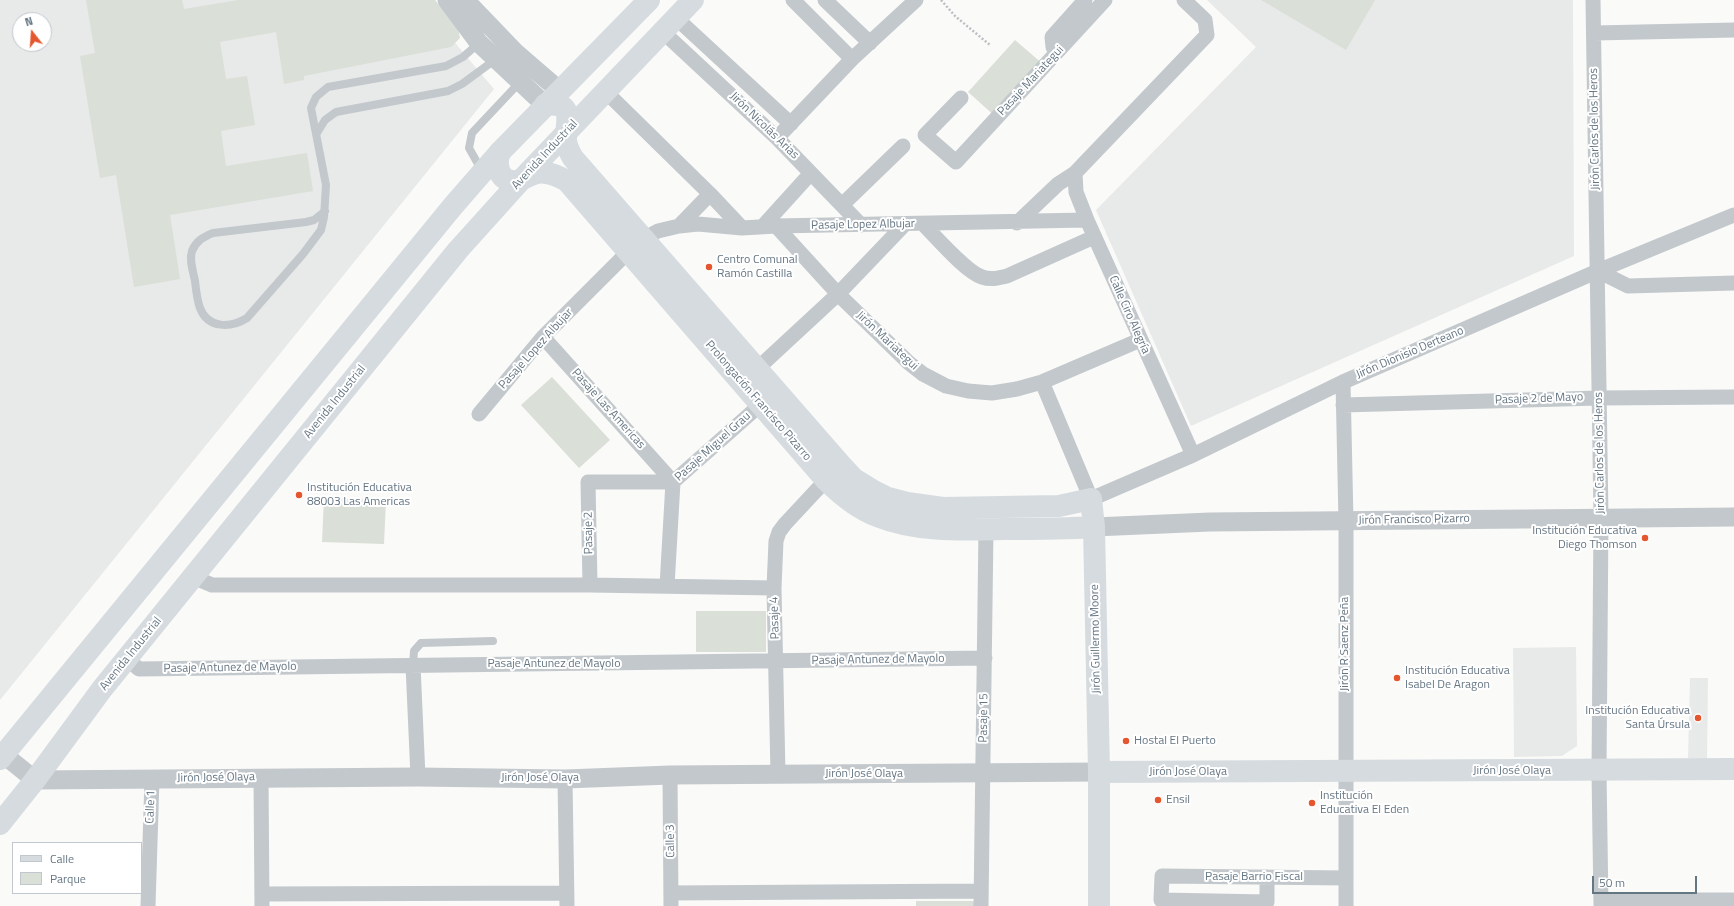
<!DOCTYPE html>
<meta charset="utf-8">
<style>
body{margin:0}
#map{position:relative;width:1734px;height:906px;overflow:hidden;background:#fafaf8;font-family:"Titillium Web",sans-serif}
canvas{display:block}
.legend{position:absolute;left:12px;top:842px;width:130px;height:52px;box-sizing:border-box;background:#fff;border:1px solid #c1c8cd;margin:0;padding:5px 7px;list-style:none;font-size:12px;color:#657683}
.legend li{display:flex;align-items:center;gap:8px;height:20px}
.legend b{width:20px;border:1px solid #c1c8cd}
.north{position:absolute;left:12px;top:12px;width:40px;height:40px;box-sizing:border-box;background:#fff;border:1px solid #c1c8cd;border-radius:50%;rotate:343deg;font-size:11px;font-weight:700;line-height:16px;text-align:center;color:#657683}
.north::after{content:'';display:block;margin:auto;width:14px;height:18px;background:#e4572e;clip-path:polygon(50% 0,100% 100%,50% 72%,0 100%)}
.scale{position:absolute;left:1592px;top:876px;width:105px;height:18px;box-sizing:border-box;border:2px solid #657683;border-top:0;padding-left:5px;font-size:12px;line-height:14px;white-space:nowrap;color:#657683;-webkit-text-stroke:3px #fff;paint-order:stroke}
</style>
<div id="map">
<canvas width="1734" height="906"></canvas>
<ul class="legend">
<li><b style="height:5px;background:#d6dbdf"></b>Calle</li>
<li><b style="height:11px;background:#dadfd7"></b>Parque</li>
</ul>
<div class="north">N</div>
<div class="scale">50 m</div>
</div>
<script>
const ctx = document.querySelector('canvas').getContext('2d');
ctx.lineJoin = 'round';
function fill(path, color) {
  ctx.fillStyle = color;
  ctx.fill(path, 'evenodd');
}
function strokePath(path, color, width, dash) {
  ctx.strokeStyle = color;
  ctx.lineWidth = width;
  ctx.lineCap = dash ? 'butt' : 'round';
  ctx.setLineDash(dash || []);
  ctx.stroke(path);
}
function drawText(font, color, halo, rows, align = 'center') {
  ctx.font = font + ' "Titillium Web",sans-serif';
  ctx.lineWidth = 4;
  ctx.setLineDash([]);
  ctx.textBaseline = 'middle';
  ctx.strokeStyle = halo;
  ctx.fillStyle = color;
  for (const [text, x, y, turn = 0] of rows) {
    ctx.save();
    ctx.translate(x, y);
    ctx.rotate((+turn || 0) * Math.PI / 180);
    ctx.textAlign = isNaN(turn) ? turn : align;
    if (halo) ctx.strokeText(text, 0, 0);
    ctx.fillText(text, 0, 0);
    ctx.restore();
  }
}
fill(new Path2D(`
 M0 0H419L494 89 0 700ZM20 20H44V44H20Z
 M1207 0H1573L1574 256 1191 426 1096 210 1256 47Z
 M1576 647 1577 746 1562 756 1514 757 1513 648Z
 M1690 678H1708L1707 759 1688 758Z`), '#e8e9e9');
fill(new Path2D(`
 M86 0H182L184 9 238 0H435L458 28 460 38 451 47 304 76V80L284 84 276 32 220 42 226 79 247 76 255 125 221 131 226 166 307 153 313 191 170 215 180 279 134 287 116 175 100 178 80 56 95 53Z
 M1261 0H1375L1346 50Z
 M1015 40 1044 65 996 117 968 92Z
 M552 377 610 440 579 468 521 405Z
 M324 498 386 500 384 544 322 542Z
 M696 611H766V652H696Z
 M916 901H979V906H916Z`), '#dadfd7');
strokePath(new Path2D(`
 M941 0 955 16 990 45`), '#bbbfc2', 2.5, [2, 2]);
strokePath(new Path2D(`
 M317 133 325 120 336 112 448 91 462 84 496 59
 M482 171 469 148 472 133 520 82
 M325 211 314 220 306 222 213 233C203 237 196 241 192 251 189 260 193 271 195 281 196 290 197 300 200 308 208 329 231 328 247 318L303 254 321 230 324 217 326 185 311 108 316 97 328 87 446 66 463 57 479 43
 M413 665 414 651 421 643 493 641`), '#c3c8cc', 8);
strokePath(new Path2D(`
 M793 0 852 59
 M825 0 870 43
 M1593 0 1601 517 1599 771 1601 906
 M675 17 791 124
 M662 31 777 138 861 225
 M1594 33 1734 30
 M1057 52 1053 47 1052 37 1085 0
 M605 91 710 194 742 228
 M961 98 925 135 956 162 1105 0
 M777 138 852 59 916 0
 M1075 173 1076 192 1087 220 1193 455
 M842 205 903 146
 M1017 223 1058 184 1075 173 1207 35 1205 20 1184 0
 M923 224C936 237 966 272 982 277 991 280 998 278 1007 276L1094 237
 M679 226 710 194
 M763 226 811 173
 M776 226 838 294 909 363 923 374 946 386 968 391 992 393 1017 389 1042 382 1140 340
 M643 239 658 231 679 226 698 224 742 228 776 226 1087 220
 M1598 271 1628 286 1734 283
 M543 337 673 482
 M757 369 838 294 905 224
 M1042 382 1091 499 1193 455 1343 382 1598 271 1734 215
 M1343 382 1346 522V906
 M1343 405 1599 398 1734 397
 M479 414 543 337 629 251
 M193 577 212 585H590L774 588
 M590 585 588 482H673
 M667 586 673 482 768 398
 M127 659 139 669 985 658
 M413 665 418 777
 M778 774 774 588 776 541 779 532 785 524 826 480
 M670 775 671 906
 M261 778 262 906
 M565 779 567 906
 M1267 877V902L1161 900 1162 876 1346 878
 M671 893 981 891
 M262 894 567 893
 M1601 900H1734
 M148 906 152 779
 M981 906 986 529`), '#c3c8cc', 15);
strokePath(new Path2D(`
 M447 0 479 43 545 105
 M465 0 516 53 560 91
 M1094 527 1210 522 1734 517
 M3 754 35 780 418 777 565 779 670 775 1099 772`), '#c3c8cc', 19);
strokePath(new Path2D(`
 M545 105C577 101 565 123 566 141 567 148 570 153 573 158L841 465 854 479 872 490 888 498 907 503 943 508 1059 506 1091 499 1094 527 1099 772V906
 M500 152C495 165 499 183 516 181 524 180 530 174 537 173 548 171 558 176 567 181L826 480C841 495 858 509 877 516 917 532 961 530 1003 529 1034 529 1064 529 1094 527
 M1099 772 1734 769`), '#d6dbdf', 22);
strokePath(new Path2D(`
 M0 759 453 206 500 152 649 0
 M0 824 35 780 102 689 458 250 522 179 693 0`), '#d6dbdf', 22);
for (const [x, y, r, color] of [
 [709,267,4,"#e4572e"],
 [299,495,4,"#e4572e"],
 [1645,538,4,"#e4572e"],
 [1397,678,4,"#e4572e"],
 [1698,718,4,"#e4572e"],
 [1126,741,4,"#e4572e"],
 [1158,800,4,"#e4572e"],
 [1312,803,4,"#e4572e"]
]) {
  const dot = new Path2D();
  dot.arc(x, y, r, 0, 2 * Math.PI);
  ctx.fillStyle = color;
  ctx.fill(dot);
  strokePath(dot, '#fff', 1.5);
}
drawText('12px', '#657683', '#fff', [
 ["Pasaje Mariategui",1031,81,-47],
 ["Jirón Nicolás Arias",764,126,44],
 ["Jirón Carlos de los Heros",1595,129,-91],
 ["Avenida Industrial",545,155,-47],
 ["Pasaje Lopez Albujar",863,225,-1],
 ["Calle Ciro Alegría",1129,315,66],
 ["Jirón Mariategui",887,341,43],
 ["Pasaje Lopez Albujar",536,349,-48],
 ["Jirón Dionisio Derteano",1410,353,-23],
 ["Pasaje 2 de Mayo",1539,399,-2],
 ["Prolongación Francisco Pizarro",758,401,49],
 ["Avenida Industrial",335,402,-51],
 ["Pasaje Las Americas",608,409,48],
 ["Pasaje Miguel Grau",713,447,-42],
 ["Jirón Carlos de los Heros",1600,453,-91],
 ["Jirón Francisco Pizarro",1414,520,-1],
 ["Pasaje 2",589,533,-91],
 ["Pasaje 4",775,618,-92],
 ["Jirón Guillermo Moore",1096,639,-91],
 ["Jirón R Saenz Peña",1345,644,-90],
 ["Avenida Industrial",131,654,-51],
 ["Pasaje Antunez de Mayolo",878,660,-1],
 ["Pasaje Antunez de Mayolo",554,664],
 ["Pasaje Antunez de Mayolo",230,668,-1],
 ["Pasaje 15",984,718,-89],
 ["Jirón José Olaya",1512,771],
 ["Jirón José Olaya",1188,772],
 ["Jirón José Olaya",864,774],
 ["Jirón José Olaya",216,778,-1],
 ["Jirón José Olaya",540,778],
 ["Calle 1",151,807,-88],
 ["Calle 3",671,841,-91],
 ["Pasaje Barrio Fiscal",1254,877]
]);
drawText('12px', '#657683', '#fff', [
 ["Centro Comunal",717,260],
 ["Ramón Castilla",717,274],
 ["Institución Educativa",307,488],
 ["88003 Las Americas",307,502],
 ["Institución Educativa",1637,531,"right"],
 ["Diego Thomson",1637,545,"right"],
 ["Institución Educativa",1405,671],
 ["Isabel De Aragon",1405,685],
 ["Institución Educativa",1690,711,"right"],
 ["Santa Úrsula",1690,725,"right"],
 ["Hostal El Puerto",1134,741],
 ["Institución",1320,796],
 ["Educativa El Eden",1320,810],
 ["Ensil",1166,800]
], 'left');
</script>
